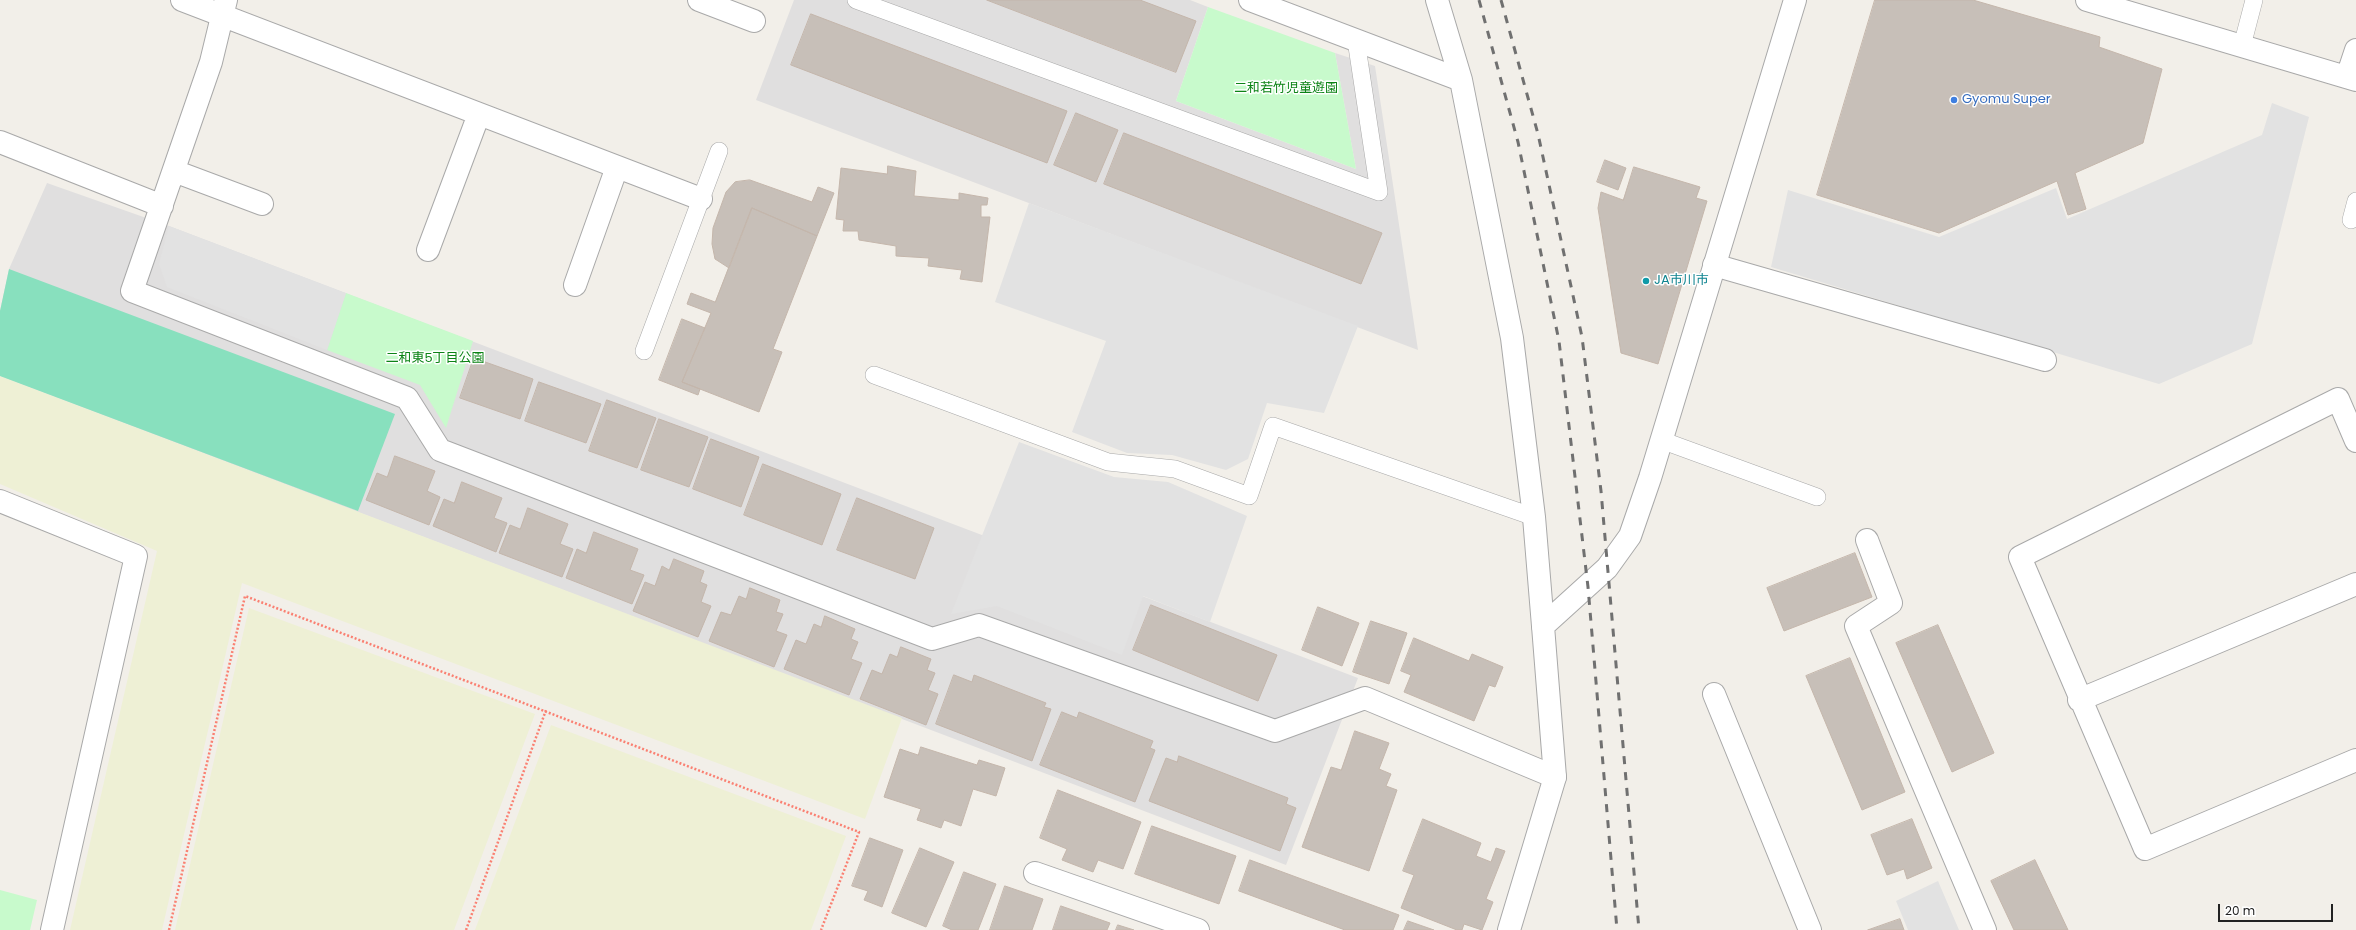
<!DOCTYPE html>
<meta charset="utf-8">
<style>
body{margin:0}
#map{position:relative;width:2356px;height:930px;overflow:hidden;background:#f2efe9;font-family:Poppins,sans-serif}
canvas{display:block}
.scale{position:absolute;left:2218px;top:904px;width:115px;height:18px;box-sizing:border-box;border:2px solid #222;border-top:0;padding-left:5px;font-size:12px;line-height:14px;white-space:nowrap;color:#222;-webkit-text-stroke:3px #fff;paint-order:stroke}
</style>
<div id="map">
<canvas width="2356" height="930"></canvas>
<div class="scale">20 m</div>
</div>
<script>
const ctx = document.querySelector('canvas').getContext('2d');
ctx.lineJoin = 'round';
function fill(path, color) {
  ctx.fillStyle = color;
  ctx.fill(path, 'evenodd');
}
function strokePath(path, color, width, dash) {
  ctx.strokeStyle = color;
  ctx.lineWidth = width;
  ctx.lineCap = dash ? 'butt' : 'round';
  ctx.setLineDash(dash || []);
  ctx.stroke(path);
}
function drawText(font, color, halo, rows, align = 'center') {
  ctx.font = font + ' Poppins,"Noto Sans JP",sans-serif';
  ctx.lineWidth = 3;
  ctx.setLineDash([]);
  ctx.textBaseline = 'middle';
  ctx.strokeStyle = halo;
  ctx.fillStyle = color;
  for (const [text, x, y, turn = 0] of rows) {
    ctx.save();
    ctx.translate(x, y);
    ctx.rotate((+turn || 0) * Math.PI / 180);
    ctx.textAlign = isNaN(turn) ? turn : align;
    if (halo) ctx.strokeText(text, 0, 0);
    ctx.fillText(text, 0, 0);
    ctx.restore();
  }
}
fill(new Path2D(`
 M794 0H1190L1208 7 1176 101 1356 169 1335 53 1375 66 1418 350 756 100Z
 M47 183 169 226 1358 678 1286 865 0 376V311L9 269Z`), '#e0dfdf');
fill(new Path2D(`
 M0 376 902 718 865 819 242 583 162 930H70L157 551 0 484Z
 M249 608 535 714 454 930H175Z
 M551 725 846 836 811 930H475Z`), '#eef0d5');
fill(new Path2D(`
 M1208 7 1335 53 1356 169 1176 101Z
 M346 293 473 341 446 428 420 385 327 350Z
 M0 890 37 900 30 930H0Z`), '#c8facc');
fill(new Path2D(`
 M9 269 395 414 358 511 0 376V311Z`), '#88e0be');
fill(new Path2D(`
 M2272 103 2309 117 2252 344 2159 384 1771 267 1788 190 1939 237 2056 188 2067 219 2262 135Z
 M1029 203 1358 326 1324 413 1267 403 1248 459 1226 470 1172 455 1127 453 1072 432 1106 341 995 302Z
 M169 226 346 293 327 350 167 287 159 264Z
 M1019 442 1114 477 1168 482 1247 516 1210 622 1143 596 1122 655 997 606 951 614Z
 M1938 881 1959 930H1908L1896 901Z`), '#e2e2e2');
const building = new Path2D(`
 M987 0H1140L1196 21 1176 72Z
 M1875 0H1973L2100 37 2099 47 2162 69 2143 143 2075 173 2086 209 2068 215 2057 181 1939 233 1817 195Z
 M811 14 1067 111 1047 163 791 65Z
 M1076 113 1118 130 1096 182 1054 165Z
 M1124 133 1382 233 1361 284 1104 184Z
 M1605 160 1626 168 1618 190 1597 182Z
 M888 166 916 171 914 196 959 200V193L988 198 987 205H981V217H990L982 282 960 279 962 270 928 266 929 258 896 256V246L859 240 858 231H843L844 220 836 219 841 168 887 174Z
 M1634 167 1700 187 1696 198 1707 201 1658 364 1621 353 1598 208 1601 192 1623 200Z
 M750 180 812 202 818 187 834 193 817 236 752 208 729 268 715 259 712 244 713 228 726 192 735 182Z
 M752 208 817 236 773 349 782 352 759 412 682 382 711 313 687 304 691 293 715 302Z
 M682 319 705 328 682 382 700 389 698 395 659 380Z
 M474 358 533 379 520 419 460 398Z
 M539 382 601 404 586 443 525 421Z
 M607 400 656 418 637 468 589 451Z
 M659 419 708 437 689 487 641 470Z
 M711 439 759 457 741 507 693 489Z
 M395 456 435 471 427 491 440 497 429 525 366 500 377 473 387 477Z
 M763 464 841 494 822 545 744 515Z
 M462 482 502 498 494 518 507 523 496 552 433 526 444 499 454 503Z
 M857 498 934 528 915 579 837 550Z
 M528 508 568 524 560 544 573 549 562 577 499 553 510 525 520 529Z
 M594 532 638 549 630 570 644 575 632 604 566 578 577 549 586 553Z
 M1855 553 1872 597 1784 631 1767 588Z
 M674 559 704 571 700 582 707 585 701 602 711 606 698 637 633 611 645 582 655 586 662 566 669 570Z
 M750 588 780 600 776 612 783 614 776 631 787 635 774 667 709 641 721 612 731 615 739 596 746 599Z
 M1151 605 1277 655 1258 701 1133 650Z
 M1318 607 1359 623 1342 666 1302 650Z
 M825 616 855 629 851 639 858 642 851 659 862 663 849 695 784 669 796 640 806 644 814 624 821 627Z
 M1371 621 1407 633 1389 684 1353 672Z
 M1938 625 1994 753 1952 772 1896 643Z
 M1414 638 1469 661 1472 654 1503 667 1495 687 1489 685 1474 721 1404 692 1411 675 1401 671Z
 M901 647 931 659 927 670 935 673 928 690 938 694 926 725 860 699 872 670 882 674 890 654 897 657Z
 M1850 658 1905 792 1862 810 1806 676Z
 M954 675 972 682 974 675 1046 703 1044 707 1051 709 1032 761 936 724Z
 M1062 712 1077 718 1079 712 1153 741 1150 748 1155 750 1135 802 1040 765Z
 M1355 731 1389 743 1379 769 1391 774 1386 786 1397 790 1369 871 1302 847 1331 767 1341 770Z
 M921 747 977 765 979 760 1005 768 996 796 973 789 961 826 944 820 941 828 917 820 921 809 884 797 900 749 918 755Z
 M1179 756 1288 798 1286 804 1296 808 1280 851 1149 801 1166 758 1177 762Z
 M1058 790 1141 822 1123 869 1098 860 1093 872 1062 860 1067 849 1040 838Z
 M1423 819 1481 843 1476 856 1491 862 1496 848 1505 851 1486 899 1493 902 1482 930 1464 924 1462 930H1457L1401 908 1414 875 1403 871Z
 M1912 819 1932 868 1907 879 1904 869 1887 875 1871 835Z
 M1152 826 1236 856 1219 904 1135 874Z
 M870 838 903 850 882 907 864 900 868 891 852 886Z
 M920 848 954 862 926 927 892 913Z
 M1250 860 1399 915 1393 930H1345L1239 891Z
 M2035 860 2068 930H2014L1991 881Z
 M964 872 996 884 978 930H952L943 926Z
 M1005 886 1043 899 1032 930H990Z
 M1061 906 1110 923 1107 930H1053Z
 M1900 919 1904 930H1868Z
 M1408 921 1434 930H1404Z
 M1118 925 1134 930H1116Z`);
fill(building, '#c7bfb8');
strokePath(building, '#c4b6ab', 1);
const service = new Path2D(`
 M856 0 1379 192 1356 40
 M2242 46 2254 0
 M2351 220 2356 201
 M644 351 719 151
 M874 375 1108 462 1175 469 1249 496 1273 426 1534 517
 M1661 440 1817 497`);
const minor = new Path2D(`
 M182 0 701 199
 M226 0 211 62 132 291 407 398 440 450 932 639 979 625 1275 731 1365 698 1555 777
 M699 0 754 21
 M1250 0 1461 80
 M1437 0 1461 80 1512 338 1534 517 1543 626
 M2087 0 2356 80
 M2347 77 2356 50
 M0 142 162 206
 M174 171 262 204
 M428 250 479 114
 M1714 265 2045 360
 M575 285 617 167
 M2356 441 2338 399 2020 557 2145 849 2356 760
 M0 501 136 556 52 930
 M1867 540 1891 603 1856 626 1985 930
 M1714 694 1810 930
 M2079 700 2356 584
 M1035 873 1198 930`);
const tertiary = new Path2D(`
 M1509 930 1555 777 1543 626 1607 568 1630 536 1650 478 1795 0`);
strokePath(service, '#a9a9a9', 18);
strokePath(minor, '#a9a9a9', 24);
strokePath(tertiary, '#a9a9a9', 24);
strokePath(new Path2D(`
 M169 930 245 596 859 832 821 930
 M466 930 546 710`), '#fa8072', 2.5, [2, 2]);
strokePath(service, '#fff', 17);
strokePath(minor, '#fff', 22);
strokePath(tertiary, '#fff', 22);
strokePath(new Path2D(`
 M1479 0 1518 142 1559 341 1588 587 1617 930
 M1501 0 1538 134 1582 337 1601 491 1639 930`), '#707070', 3, [8, 8]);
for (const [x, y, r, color] of [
 [1954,100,4,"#3f7fe0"],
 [1646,281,4,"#0f9aa8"]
]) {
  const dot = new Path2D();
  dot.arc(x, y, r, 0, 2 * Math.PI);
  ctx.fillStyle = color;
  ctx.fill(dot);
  strokePath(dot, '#fff', 1.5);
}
drawText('13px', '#0c8416', '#fff', [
 ["二和若竹児童遊園",1286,89],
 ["二和東5丁目公園",435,359]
]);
drawText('13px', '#366cbe', '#fff', [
 ["Gyomu Super",1962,100]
], 'left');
drawText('13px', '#0d838f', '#fff', [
 ["JA市川市",1654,281]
], 'left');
</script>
